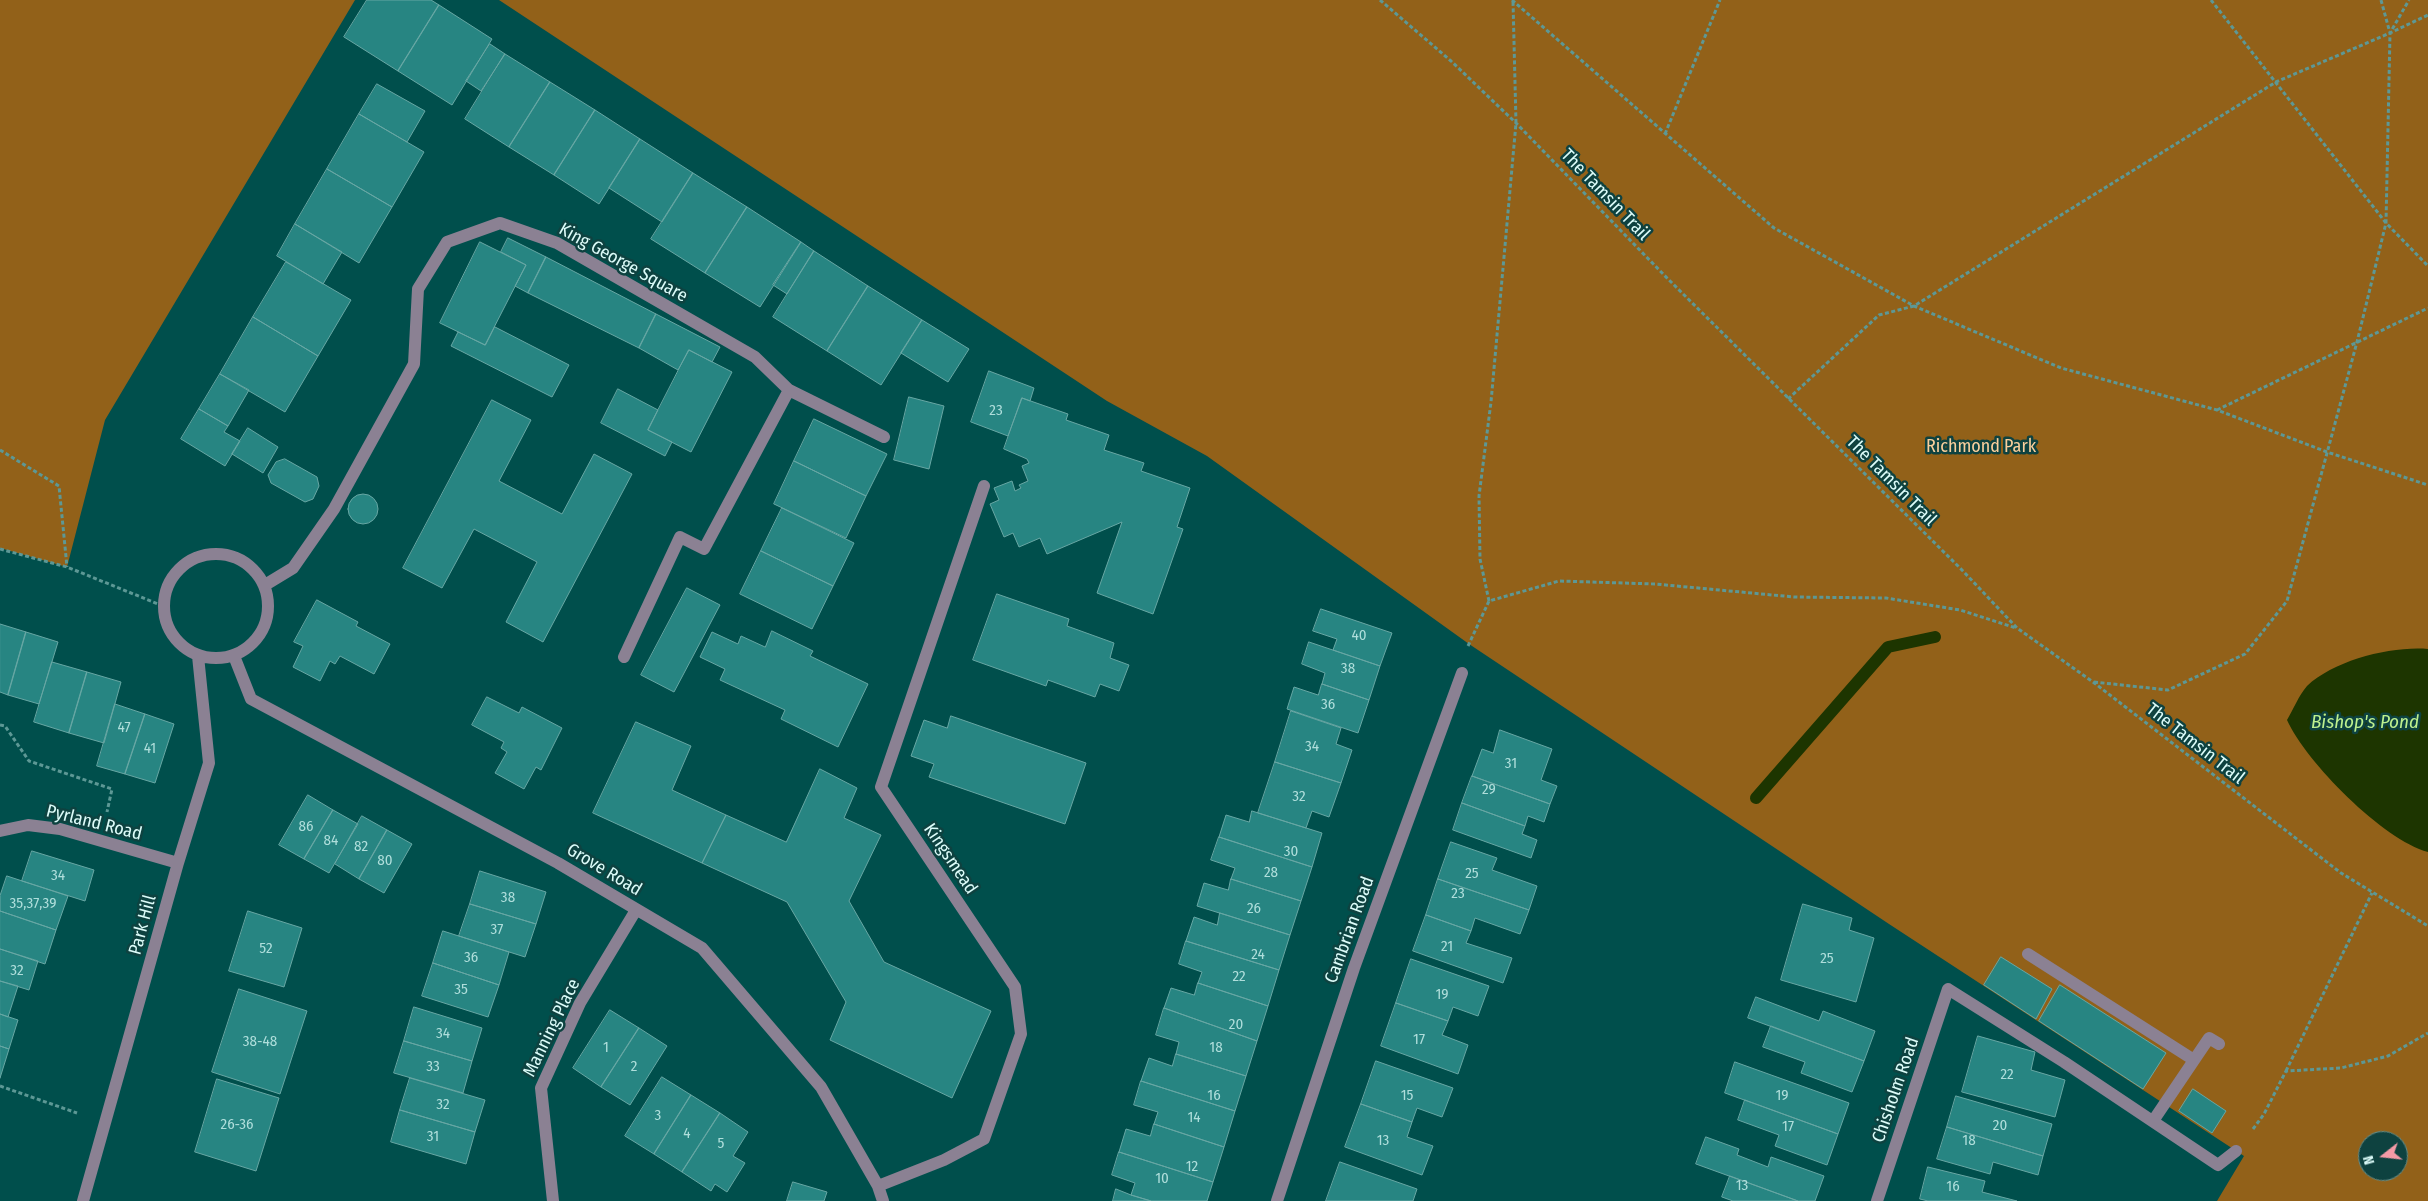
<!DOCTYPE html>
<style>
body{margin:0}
#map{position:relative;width:2428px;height:1201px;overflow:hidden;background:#004f4c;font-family:"Fira Sans Condensed",sans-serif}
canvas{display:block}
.north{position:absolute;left:2358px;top:1131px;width:50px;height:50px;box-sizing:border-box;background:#0e4240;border:1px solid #608c8a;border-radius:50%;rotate:254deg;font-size:14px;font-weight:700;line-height:20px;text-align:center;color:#dcfcf9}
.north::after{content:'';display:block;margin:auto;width:18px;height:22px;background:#f49aa6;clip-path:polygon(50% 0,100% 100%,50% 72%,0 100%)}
</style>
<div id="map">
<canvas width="2428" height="1201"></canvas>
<div class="north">N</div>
</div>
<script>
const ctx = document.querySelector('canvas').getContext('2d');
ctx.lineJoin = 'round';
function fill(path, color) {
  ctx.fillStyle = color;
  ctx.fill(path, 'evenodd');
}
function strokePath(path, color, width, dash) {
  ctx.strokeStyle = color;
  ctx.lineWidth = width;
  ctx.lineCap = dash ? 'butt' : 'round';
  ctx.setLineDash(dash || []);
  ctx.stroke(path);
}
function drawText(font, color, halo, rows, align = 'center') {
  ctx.font = font + ' "Fira Sans Condensed",sans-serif';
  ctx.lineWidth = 5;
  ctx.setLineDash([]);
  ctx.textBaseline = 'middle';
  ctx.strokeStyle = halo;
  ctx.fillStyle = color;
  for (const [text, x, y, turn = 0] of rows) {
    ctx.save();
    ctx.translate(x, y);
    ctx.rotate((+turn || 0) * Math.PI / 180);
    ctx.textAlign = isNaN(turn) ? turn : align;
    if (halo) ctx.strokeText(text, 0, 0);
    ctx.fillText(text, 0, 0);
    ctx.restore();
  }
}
fill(new Path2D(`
 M0 0H355L105 420 67 567 0 548Z
 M499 0H2428V1201H2217L2244 1156 1889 924 1469 644 1207 456 1107 401ZM2368 1141H2398V1171H2368Z`), '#926119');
fill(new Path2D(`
 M2428 649V852C2383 840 2306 762 2287 720 2293 710 2299 695 2307 686 2335 660 2391 646 2428 649Z`), '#1d3500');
strokePath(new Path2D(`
 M1756 798 1888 647 1935 637`), '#1d3500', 12);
const building = new Path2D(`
 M367 0H431L439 5 398 71 344 37Z
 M439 5 492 39 452 105 398 71Z
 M490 44 505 54 481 91 466 81Z
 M505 54 550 82 509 147 465 119Z
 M550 82 595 110 554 175 509 147Z
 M377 84 425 111 407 142 359 114Z
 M595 110 640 139 599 204 554 175Z
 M359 114 424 152 392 207 327 169Z
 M640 139 693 173 662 222 609 188Z
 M327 169 392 207 359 263 295 224Z
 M693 173 747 207 705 273 651 239Z
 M747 207 801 242 760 307 705 273Z
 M295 224 342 252 323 284 277 256Z
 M508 238 546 257 528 293 515 286 526 265 501 252Z
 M480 242 526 265 485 345 440 323Z
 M801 242 814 251 787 294 773 285Z
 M814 251 868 286 827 351 773 317Z
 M546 257 656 314 639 348 528 293Z
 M286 262 351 300 318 356 253 317Z
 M868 286 922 320 881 385 827 351Z
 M656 314 720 347 712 362 689 350 678 370 639 348Z
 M253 317 318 356 285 412 220 374Z
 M922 320 969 349 948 382 901 353Z
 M495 327 569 365 552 397 451 346 458 332 485 345Z
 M689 350 732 372 691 452 648 430Z
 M989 371 1034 388 1030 401 1022 398 1008 436 971 422Z
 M220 374 249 390 228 426 199 409Z
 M618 389 658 410 648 430 672 442 665 456 601 423Z
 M909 397 944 406 929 469 894 460Z
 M1022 398 1068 414 1066 420 1109 435 1104 450 1144 463 1141 471 1190 488 1177 527 1183 529 1153 614 1097 593 1122 522 1047 554 1040 538 1019 547 1013 533 1004 537 990 504 999 500 994 488 1012 481 1015 491 1021 488 1019 485 1028 481 1022 466 1029 463 1027 459 1004 449Z
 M492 400 531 420 499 481 562 514 594 454 632 474 543 642 506 622 537 562 474 529 442 588 403 568Z
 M199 409 228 426 224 432 240 441 225 466 181 439Z
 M814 419 887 454 866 496 794 461Z
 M248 428 278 447 263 473 232 454Z
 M285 459 317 477 319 486 313 499 305 502 271 483 268 475 276 462Z
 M794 461 866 496 846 538 774 504Z
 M348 509a15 15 0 1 1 30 0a15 15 0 1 1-30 0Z
 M782 508 854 543 833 586 761 551Z
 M761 551 833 586 812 629 740 594Z
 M687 588 720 605 674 692 641 675Z
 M997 594 1069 619 1067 626 1114 643 1110 658 1129 665 1119 691 1100 684 1095 697 1048 680 1046 686 973 660Z
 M317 600 358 622 356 626 390 644 374 674 340 656 335 664 330 661 320 681 293 667 303 646 294 642Z
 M1321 609 1392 633 1380 666 1333 650 1337 639 1313 631Z
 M0 624 26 632 8 695 0 692Z
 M772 631 813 651 810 656 868 684 838 747 781 719 785 710 720 680 725 669 700 657 712 632 738 644 741 636 765 647Z
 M26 632 58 642 39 704 8 695Z
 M1309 642 1380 666 1369 700 1322 684 1325 673 1302 664Z
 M52 662 87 672 69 733 34 722Z
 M87 672 121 682 104 743 69 733Z
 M1322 684 1369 700 1358 733 1287 709 1294 687 1318 695Z
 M487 697 519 713 522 707 562 728 541 770 536 767 524 789 495 773 507 752 501 748 504 742 472 725Z
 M115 704 145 714 125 774 97 766Z
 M1291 711 1341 728 1336 744 1352 750 1341 783 1275 762Z
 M145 714 174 724 155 783 125 774Z
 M951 716 1086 763 1065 824 929 777 934 764 911 756 924 720 947 728Z
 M636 722 691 746 672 790 726 815 702 863 593 813Z
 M1500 730 1552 749 1541 780 1557 786 1550 804 1472 776 1482 749 1493 753Z
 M1275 762 1341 783 1329 817 1312 811 1306 828 1258 813Z
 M820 769 857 788 844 818 881 835 849 901 884 962 991 1011 952 1098 830 1040 846 1002 787 902 702 863 726 815 786 842Z
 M1472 776 1550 804 1544 822 1528 816 1525 826 1462 803Z
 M308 795 333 810 304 859 279 845Z
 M1462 803 1525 826 1522 834 1537 840 1531 858 1453 830Z
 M333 810 358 824 329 873 304 859Z
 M1252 811 1322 833 1312 867 1219 837 1226 815 1249 822Z
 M362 816 387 830 359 879 335 864Z
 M387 830 412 844 384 893 359 879Z
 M1219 837 1312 867 1301 901 1231 879 1235 868 1211 860Z
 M1451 842 1497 858 1492 870 1537 886 1529 910 1438 879Z
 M32 851 94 870 85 901 22 881Z
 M480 871 546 892 536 924 470 904Z
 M7 876 68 896 56 930 0 911V896Z
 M1231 879 1301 901 1290 935 1197 906 1204 883 1228 890Z
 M1438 879 1529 910 1520 934 1475 918 1471 931 1426 915Z
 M470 904 536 924 525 957 459 936Z
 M1803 904 1852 918 1849 930 1874 938 1856 1002 1781 980Z
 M0 911 56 930 45 964 0 949Z
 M248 911 302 928 284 987 229 971Z
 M1220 913 1290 935 1279 970 1186 941 1194 917 1217 925Z
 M1426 915 1471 931 1466 943 1512 958 1503 983 1413 951Z
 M443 931 509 952 499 985 433 963Z
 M1186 941 1279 970 1268 1006 1198 983 1202 972 1179 964Z
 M0 949 38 961 29 990 0 981Z
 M2001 957 2052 989 2036 1019 1984 985Z
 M1411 959 1489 986 1478 1016 1453 1007 1448 1021 1396 1003Z
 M433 963 499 985 488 1017 422 996Z
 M0 981 18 986 8 1017 0 1014Z
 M1198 983 1268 1006 1257 1041 1164 1008 1171 988 1194 995Z
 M2060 985 2166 1053 2143 1089 2039 1021Z
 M239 989 307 1011 280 1094 212 1072Z
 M1756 997 1819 1021 1823 1011 1875 1031 1864 1061 1748 1018Z
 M1396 1003 1448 1021 1442 1035 1468 1045 1458 1074 1381 1046Z
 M414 1007 482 1028 472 1061 404 1041Z
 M1164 1008 1257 1041 1246 1076 1176 1054 1179 1042 1156 1035Z
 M610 1010 639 1028 601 1087 573 1068Z
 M0 1014 18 1020 9 1049 0 1046Z
 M1771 1026 1864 1061 1852 1092 1801 1073 1805 1062 1763 1047Z
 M639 1028 667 1046 630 1105 601 1087Z
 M1978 1036 2035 1052 2031 1070 2065 1080 2055 1117 1962 1092Z
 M404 1041 472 1061 463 1093 394 1073Z
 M0 1046 9 1049 0 1078Z
 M1176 1054 1246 1076 1235 1111 1141 1081 1149 1058 1172 1066Z
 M1376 1061 1453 1088 1442 1117 1417 1108 1412 1122 1361 1104Z
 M1735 1062 1849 1103 1838 1134 1725 1093Z
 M662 1077 691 1095 654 1154 625 1136Z
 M410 1078 485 1100 475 1132 400 1110Z
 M217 1079 279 1098 256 1171 195 1152Z
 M1141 1081 1235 1111 1224 1147 1154 1124 1158 1112 1134 1105Z
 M2193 1089 2226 1111 2212 1133 2179 1111Z
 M691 1095 720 1113 682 1172 654 1154Z
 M1956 1096 2052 1124 2043 1156 1947 1127Z
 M1745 1100 1838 1134 1827 1165 1775 1146 1779 1135 1738 1120Z
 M1361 1104 1412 1122 1407 1137 1433 1146 1422 1175 1345 1147Z
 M400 1110 475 1132 466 1164 391 1142Z
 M720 1113 748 1132 733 1156 745 1163 727 1192 715 1184 711 1191 682 1172Z
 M1154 1124 1224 1147 1213 1182 1119 1152 1126 1129 1150 1136Z
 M1947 1127 2043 1156 2038 1175 1993 1162 1990 1174 1937 1159Z
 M1706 1137 1739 1149 1737 1155 1768 1167 1771 1157 1824 1176 1815 1201H1798L1696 1164Z
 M1119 1152 1213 1182 1207 1201H1151L1131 1195 1135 1183 1112 1175Z
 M1340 1162 1417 1189 1413 1201H1326Z
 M1928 1167 1985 1181 1982 1192 2017 1201H1928L1920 1199Z
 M1730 1176 1798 1201H1733L1722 1197Z
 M793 1182 827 1192 824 1201H787Z
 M1116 1189 1131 1195 1151 1201H1113Z`);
fill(building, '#278582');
strokePath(building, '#67a7a4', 1);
strokePath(new Path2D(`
 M1380 0 1451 61 1516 123 1667 278 1962 570 2017 628 2093 682 2341 873 2428 926
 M1512 0 1774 228 1914 306 2061 368 2217 410 2327 452 2428 485
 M2211 0 2386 223 2428 266
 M2381 0 2390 33
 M1665 134 1720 0
 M1788 399 1879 315 1914 306 2276 82 2390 33 2428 15
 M2217 410 2428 308
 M0 450 59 486 67 567
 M0 549 67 567 163 606
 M1489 601 1480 559 1479 496 1491 402 1516 123 1513 1
 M1468 646 1489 601 1559 581 1655 584 1794 597 1886 598 1960 610 2016 628
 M2094 682 2168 690 2245 654 2287 601 2357 342 2386 223 2390 33 2409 0
 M0 725 5 726 29 761 112 789 107 812
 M2286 1071 2372 893
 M0 1086 77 1113
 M2253 1129 2264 1114 2286 1071 2341 1068 2388 1056 2428 1033`), '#5d9895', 3, [4, 2.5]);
strokePath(new Path2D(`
 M164 606a52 52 0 1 1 104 0a52 52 0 1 1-104 0Z
 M265 585 293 568 334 509 414 364 418 289 447 242 500 223 557 243 755 357 789 390 884 437
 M234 656 251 699 558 863 702 948 821 1087 878 1186 883 1201
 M624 657 680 537 704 549 789 390
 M0 831 28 825 60 829 178 863
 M2028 954 2194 1060
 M2153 1121 2209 1038 2219 1044
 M878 1186 944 1160 984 1139 1021 1034 1015 987 881 787 984 486
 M83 1201 178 863 209 763 198 656
 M553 1201 541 1088 580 1003 636 910
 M1277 1201 1354 968 1462 673
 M1877 1201 1948 989 2064 1062 2218 1165 2236 1151`), '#8b8193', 12);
drawText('15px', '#afdedb', null, [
 ["23",996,411],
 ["40",1359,636],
 ["38",1348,669],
 ["36",1328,705],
 ["47",124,728],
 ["34",1312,747],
 ["41",150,749],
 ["31",1511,764],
 ["29",1489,790],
 ["32",1299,797],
 ["86",306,827],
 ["84",331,841],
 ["82",361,847],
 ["30",1291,852],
 ["80",385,861],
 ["28",1271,873],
 ["25",1472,874],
 ["34",58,876],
 ["23",1458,894],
 ["38",508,898],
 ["35,37,39",33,904],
 ["26",1254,909],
 ["37",497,930],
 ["21",1447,947],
 ["52",266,949],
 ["24",1258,955],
 ["36",471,958],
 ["25",1827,959],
 ["32",17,971],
 ["22",1239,977],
 ["35",461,990],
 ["19",1442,995],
 ["20",1236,1025],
 ["34",443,1034],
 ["17",1419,1040],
 ["38-48",260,1042],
 ["1",606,1048],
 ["18",1216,1048],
 ["33",433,1067],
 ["2",634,1067],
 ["22",2007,1075],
 ["16",1214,1096],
 ["15",1407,1096],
 ["19",1782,1096],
 ["32",443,1105],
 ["3",658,1116],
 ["14",1194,1118],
 ["26-36",237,1125],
 ["20",2000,1126],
 ["17",1788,1127],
 ["4",687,1134],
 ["31",433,1137],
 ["13",1383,1141],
 ["18",1969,1141],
 ["5",721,1144],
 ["12",1192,1167],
 ["10",1162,1179],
 ["13",1742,1186],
 ["16",1953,1187]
]);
drawText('18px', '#dcfcf9', '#0e4240', [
 ["The Tamsin Trail",1605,195,46],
 ["King George Square",623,263,29],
 ["The Tamsin Trail",1891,481,45],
 ["The Tamsin Trail",2195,744,38],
 ["Pyrland Road",94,823,14],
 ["Kingsmead",950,859,56],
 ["Grove Road",604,870,31],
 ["Park Hill",143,925,-75],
 ["Cambrian Road",1350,930,-70],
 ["Manning Place",552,1028,-64],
 ["Chisholm Road",1896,1090,-71]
]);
drawText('18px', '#facf9c', '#0e4240', [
 ["Richmond Park",1981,447]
]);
drawText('italic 19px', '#bdf08e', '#0e4240', [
 ["Bishop's Pond",2365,723]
]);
</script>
